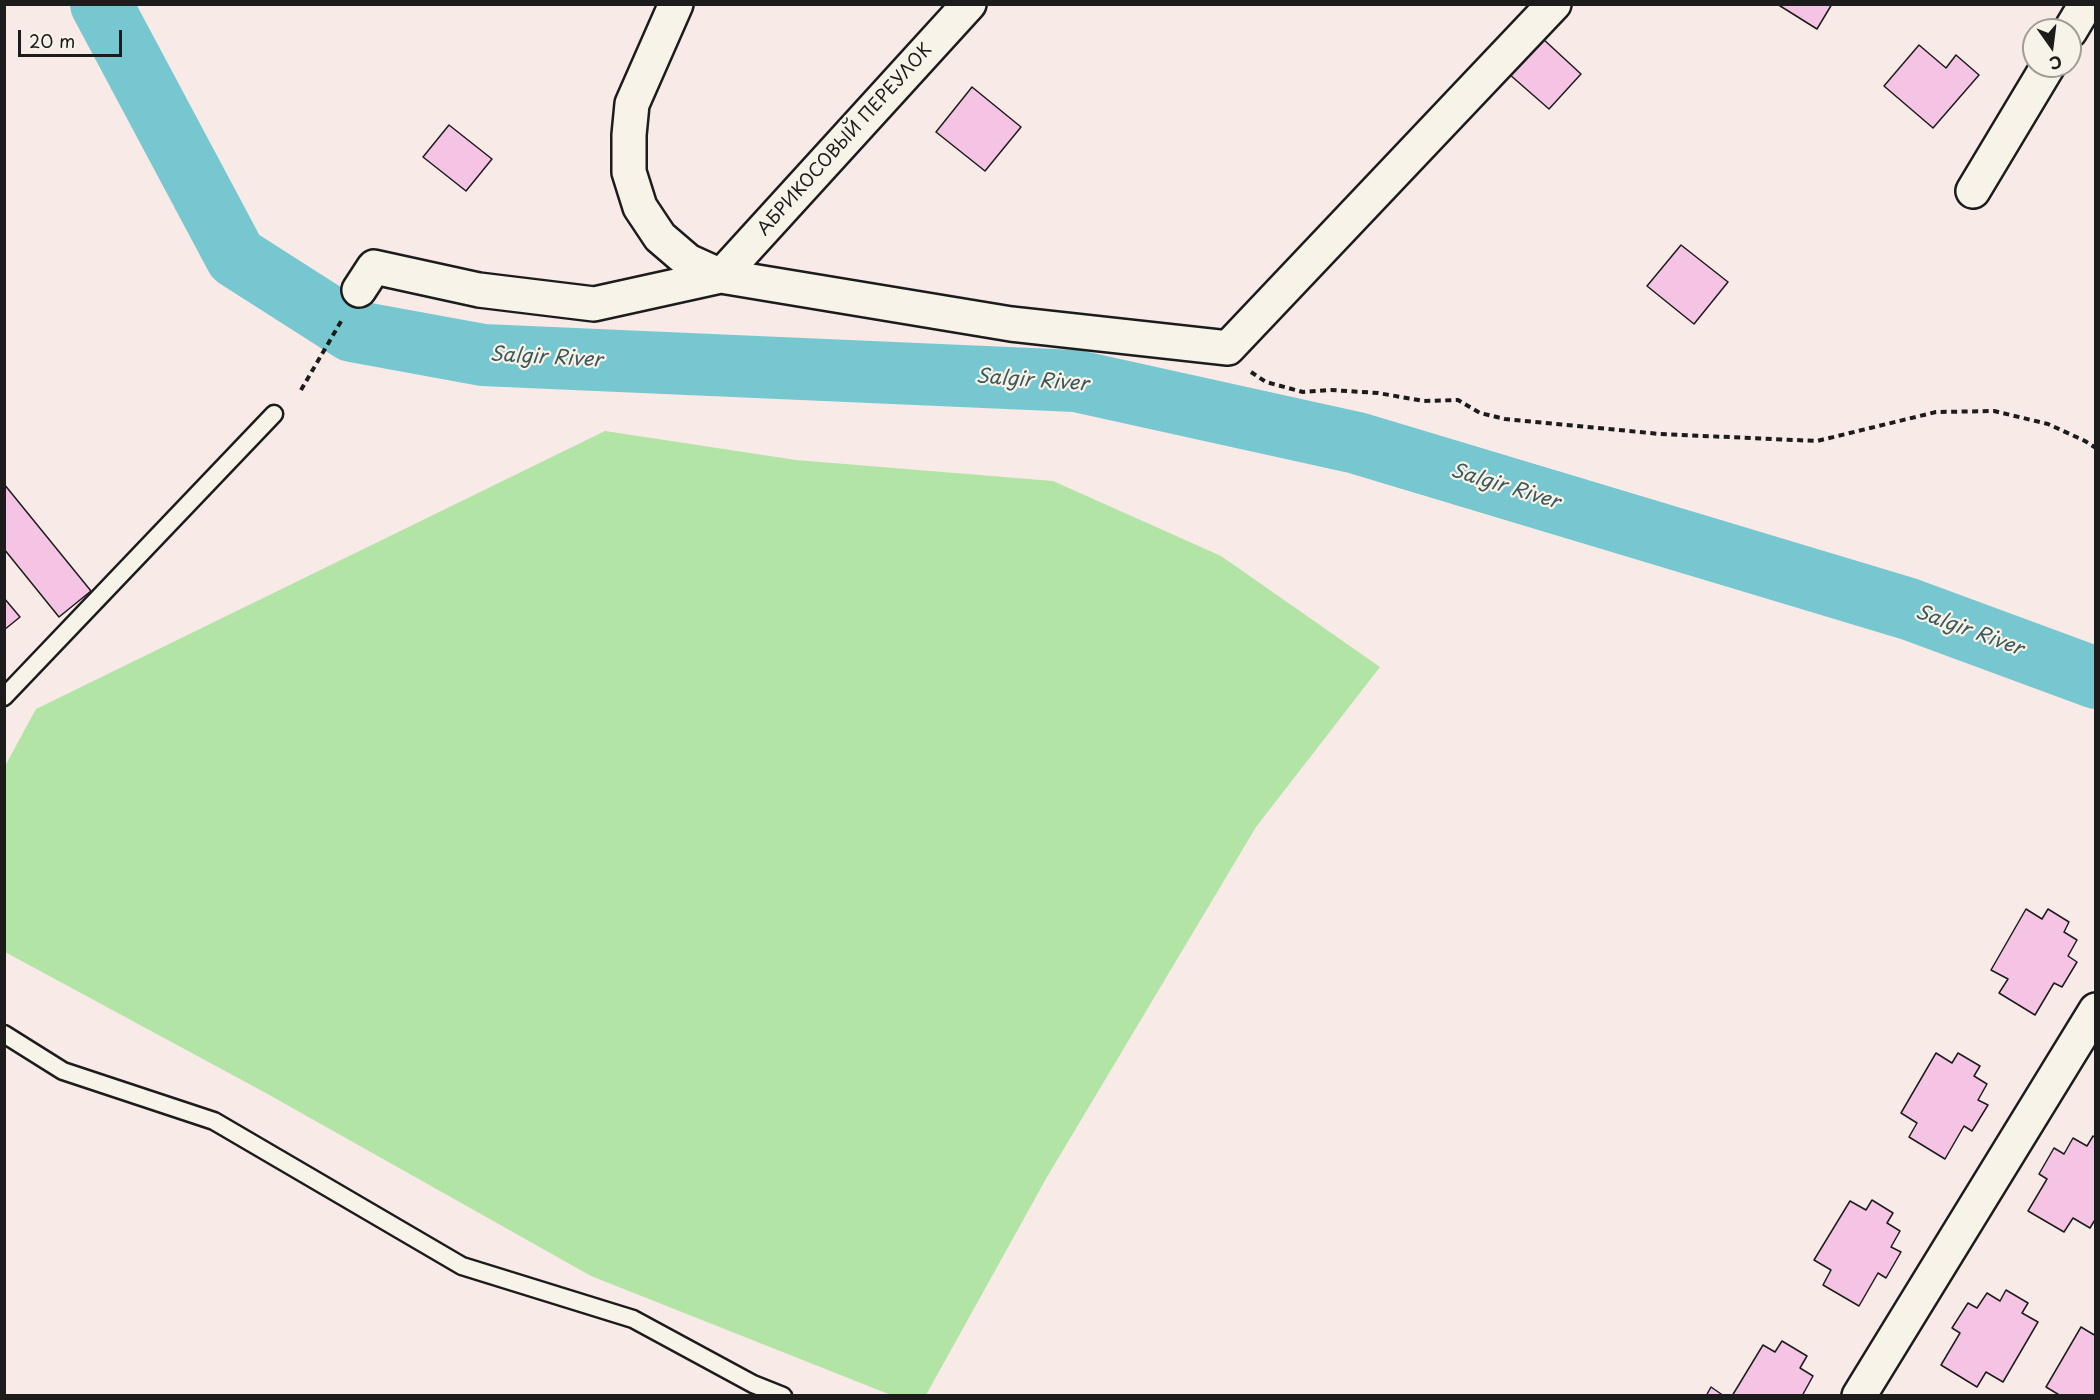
<!DOCTYPE html>
<meta charset="utf-8">
<style>
body{margin:0}
#map{position:relative;width:2100px;height:1400px;overflow:hidden;background:#f7eae7;font-family:"Playpen Sans",sans-serif}
canvas{display:block}
.frame{position:absolute;inset:0;border:6px solid #1c1c1c;pointer-events:none}
.north{position:absolute;left:2022px;top:18px;width:60px;height:60px;box-sizing:border-box;background:#f7f3e8;border:2px solid #9f9d96;border-radius:50%;rotate:166deg;font-size:16px;font-weight:700;line-height:24px;text-align:center;color:#1c1c1c}
.north::after{content:'';display:block;margin:auto;width:21px;height:27px;background:#1c1c1c;clip-path:polygon(50% 0,100% 100%,50% 72%,0 100%)}
.scale{position:absolute;left:18px;top:30px;width:104px;height:27px;box-sizing:border-box;border:3px solid #1c1c1c;border-top:0;padding-left:8px;font-size:18px;line-height:21px;white-space:nowrap;color:#1c1c1c;-webkit-text-stroke:4px #f7f3e8;paint-order:stroke}
</style>
<div id="map">
<canvas width="2100" height="1400"></canvas>
<div class="frame"></div>
<div class="north">С</div>
<div class="scale">20 m</div>
</div>
<script>
const ctx = document.querySelector('canvas').getContext('2d');
ctx.lineJoin = 'round';
function fill(path, color) {
  ctx.fillStyle = color;
  ctx.fill(path, 'evenodd');
}
function strokePath(path, color, width, dash) {
  ctx.strokeStyle = color;
  ctx.lineWidth = width;
  ctx.lineCap = dash ? 'butt' : 'round';
  ctx.setLineDash(dash || []);
  ctx.stroke(path);
}
function drawText(font, color, halo, rows, align = 'center') {
  ctx.font = font + ' "Playpen Sans",sans-serif';
  ctx.lineWidth = 4.5;
  ctx.setLineDash([]);
  ctx.textBaseline = 'middle';
  ctx.strokeStyle = halo;
  ctx.fillStyle = color;
  for (const [text, x, y, turn = 0] of rows) {
    ctx.save();
    ctx.translate(x, y);
    ctx.rotate((+turn || 0) * Math.PI / 180);
    ctx.textAlign = isNaN(turn) ? turn : align;
    if (halo) ctx.strokeText(text, 0, 0);
    ctx.fillText(text, 0, 0);
    ctx.restore();
  }
}
fill(new Path2D(`
 M605 431 796 460 1053 481 1221 556 1380 667 1256 827 1047 1177 926 1395H891L591 1276 264 1092 5 952V766L36 709Z`), '#b2e4a5');
strokePath(new Path2D(`
 M101 4 236 257 352 331 483 355 1076 381 1357 443 1909 609 2096 678`), '#76c7cf', 62);
const building = new Path2D(`
 M1777 4H1832L1817 29Z
 M1542 38 1581 74 1549 109 1509 74Z
 M1919 45 1946 68 1956 55 1979 75 1933 128 1884 86Z
 M972 87 1021 127 985 171 936 132Z
 M449 125 492 159 466 191 423 157Z
 M1681 245 1728 282 1694 324 1647 286Z
 M4 484 91 591 59 617 4 549Z
 M4 598 20 617 4 630Z
 M2026 909 2042 919 2048 909 2069 922 2064 932 2077 940 2068 956 2077 962 2062 987 2054 983 2035 1015 1999 993 2008 979 1991 970Z
 M1936 1053 1952 1063 1958 1053 1980 1066 1974 1076 1987 1084 1978 1100 1988 1105 1972 1131 1964 1126 1945 1159 1909 1137 1917 1123 1901 1113Z
 M2093 1136 2096 1138V1218L2090 1228 2073 1218 2064 1232 2028 1211 2047 1179 2039 1174 2054 1148 2064 1154 2073 1138 2087 1146Z
 M1872 1200 1893 1213 1887 1223 1900 1231 1891 1247 1901 1252 1886 1278 1878 1273 1859 1306 1823 1285 1831 1270 1814 1260 1850 1201 1866 1210Z
 M2006 1290 2028 1303 2022 1313 2038 1322 2003 1382 1986 1372 1977 1387 1941 1365 1960 1333 1952 1328 1968 1303 1977 1308 1987 1293 2000 1301Z
 M2081 1327 2096 1336V1396H2061L2046 1387Z
 M1782 1341 1807 1356 1800 1368 1813 1376 1802 1396H1732L1763 1345 1775 1352Z
 M1711 1387 1724 1396H1706Z`);
fill(building, '#f5c4e5');
strokePath(building, '#1c1c1c', 1.5);
const service = new Path2D(`
 M4 697 274 414
 M4 1034 63 1071 214 1121 462 1266 633 1319 753 1384 783 1396`);
const minor = new Path2D(`
 M676 4 632 104 629 135V172L640 207 660 237 688 261 721 276
 M2070 31 2086 4
 M1973 191 2048 66
 M721 276 969 4
 M359 290 374 267 479 290 594 304 721 276 1011 324 1228 348 1554 4
 M1859 1396 2096 1010`);
strokePath(service, '#1c1c1c', 21);
strokePath(minor, '#1c1c1c', 38);
strokePath(new Path2D(`
 M1251 372 1266 382 1303 392 1331 390 1378 393 1424 401 1458 400 1480 413 1505 419 1660 434 1817 441 1936 412 1994 411 2048 424 2085 441 2096 448
 M301 390 343 318`), '#1c1c1c', 4, [6, 4.5]);
strokePath(service, '#f7f3e8', 16);
strokePath(minor, '#f7f3e8', 33);
drawText('18px', '#1c1c1c', '#f7f3e8', [
 ["АБРИКОСОВЫЙ ПЕРЕУЛОК",845,140,-48]
]);
drawText('italic 20px', '#3c585b', '#f7f3e8', [
 ["Salgir River",546,358,3],
 ["Salgir River",1032,381,4],
 ["Salgir River",1505,487,17],
 ["Salgir River",1969,631,20]
]);
</script>
